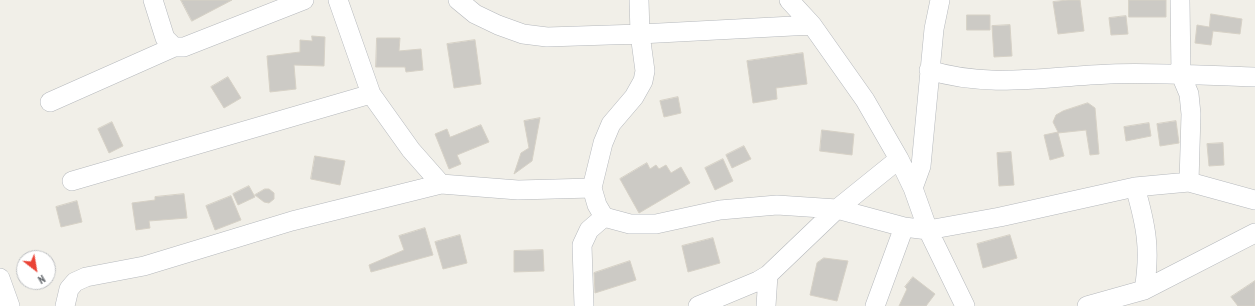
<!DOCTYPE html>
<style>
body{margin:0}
#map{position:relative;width:1255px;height:306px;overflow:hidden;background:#f1efe8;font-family:"PT Sans Narrow",sans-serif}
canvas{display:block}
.north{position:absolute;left:16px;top:250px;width:40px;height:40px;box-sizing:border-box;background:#fff;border:1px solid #bfc1c3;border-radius:50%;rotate:149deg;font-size:11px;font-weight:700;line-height:16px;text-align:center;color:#5f6368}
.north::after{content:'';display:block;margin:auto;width:14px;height:18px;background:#ea4335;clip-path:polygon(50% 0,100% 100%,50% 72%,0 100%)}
</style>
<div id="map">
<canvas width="1255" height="306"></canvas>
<div class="north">N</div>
</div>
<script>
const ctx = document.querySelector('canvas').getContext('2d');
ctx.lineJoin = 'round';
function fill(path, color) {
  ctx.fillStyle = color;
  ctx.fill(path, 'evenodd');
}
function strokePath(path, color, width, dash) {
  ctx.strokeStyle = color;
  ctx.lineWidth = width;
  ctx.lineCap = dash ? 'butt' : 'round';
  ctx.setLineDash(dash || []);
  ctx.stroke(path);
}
const building = new Path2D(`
 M181 0H232L192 21Z
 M1068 0H1080L1084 31 1058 34 1053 2Z
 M1129 0H1166V17H1129Z
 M1211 14 1242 19 1240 34 1213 31 1211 45 1195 43 1197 25 1209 27Z
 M967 15H990V30H967Z
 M1126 16 1128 34 1111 35 1109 18Z
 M1010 25 1012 56 994 57 992 26Z
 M312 36 325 37 324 66 294 65 296 89 270 92 267 56 300 52V40L312 41Z
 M377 38H400L399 51 421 49 423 70 406 72 405 67H376Z
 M475 40 481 84 454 88 447 44Z
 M803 53 807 84 776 88 777 99 753 103 747 61Z
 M228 77 241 98 224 108 211 87Z
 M678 97 681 113 664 117 660 101Z
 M1088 103 1095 108 1099 154 1090 155 1086 130 1058 133 1064 156 1050 160 1044 135 1058 132 1053 122 1056 115 1063 111Z
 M540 118 532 161 514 174 521 153 529 148 524 121Z
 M1176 121 1179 143 1160 146 1157 124Z
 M112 122 123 146 109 153 98 129Z
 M1149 123 1151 136 1126 141 1124 127Z
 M481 125 489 142 457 155 461 164 449 169 435 134 447 129 450 137Z
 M822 130 854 134 852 155 820 151Z
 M1223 143 1224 165 1209 166 1207 144Z
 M744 146 751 159 732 168 726 155Z
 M1011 152 1014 185 999 186 997 153Z
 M315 156 345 161 340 185 311 179Z
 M723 159 733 181 715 190 705 168Z
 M647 163 650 169 656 165 659 169 666 165 671 173 681 167 690 183 639 213 620 179Z
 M249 186 255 197 238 205 233 194Z
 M265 189H269L274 193V199L269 203 264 202 255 195Z
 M184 194 187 218 149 221 150 228 136 230 132 203 155 200V197Z
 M231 196 241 220 215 230 206 206Z
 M77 201 82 222 61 227 56 207Z
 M425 228 433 255 371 272 369 265 404 250 399 236Z
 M460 235 467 263 443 269 435 242Z
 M1010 235 1017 258 983 268 977 244Z
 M713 238 720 263 688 272 682 246Z
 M543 250 544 271 514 272V251Z
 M824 258 848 261 837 301 810 295 817 263Z
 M630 261 636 280 595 293 594 273Z
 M913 277 935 294 926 306H899L907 289 905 287Z
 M1255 281V306H1238L1231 297Z`);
fill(building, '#cccac5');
strokePath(building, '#d6d1c6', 1);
const street = new Path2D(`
 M153 0 165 38 174 47
 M338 0 371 94 411 150 441 184
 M458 0 475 14 498 25 523 34 547 37 640 34 812 25
 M639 0 640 34 645 71 643 81 634 97 611 124 603 143 592 188 597 205 604 217 630 224H656L720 210 777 205 837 209 904 227 928 230 1000 217 1135 187 1189 182 1255 200
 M789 0 812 25 865 100 899 159 913 188 928 230 965 306
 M1180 0 1181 75 1189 94 1191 114 1189 182
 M929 70C989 89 1049 76 1110 74 1158 72 1207 76 1255 77
 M50 102 174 47H184L304 0
 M72 181 371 94
 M1135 187C1146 225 1151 250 1144 290
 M913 188 921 166 934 29 940 0
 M0 278 10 306
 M65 306 69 289 75 282 86 277 144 266 292 221 441 184 518 190 592 188
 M584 306 582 245 589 230 604 217
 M698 306 758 281 768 275 837 209 899 159
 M766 306 768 275
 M875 306 904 227
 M1087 306 1144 290 1255 233`);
strokePath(street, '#b5b8bc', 20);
strokePath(street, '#fff', 19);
</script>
